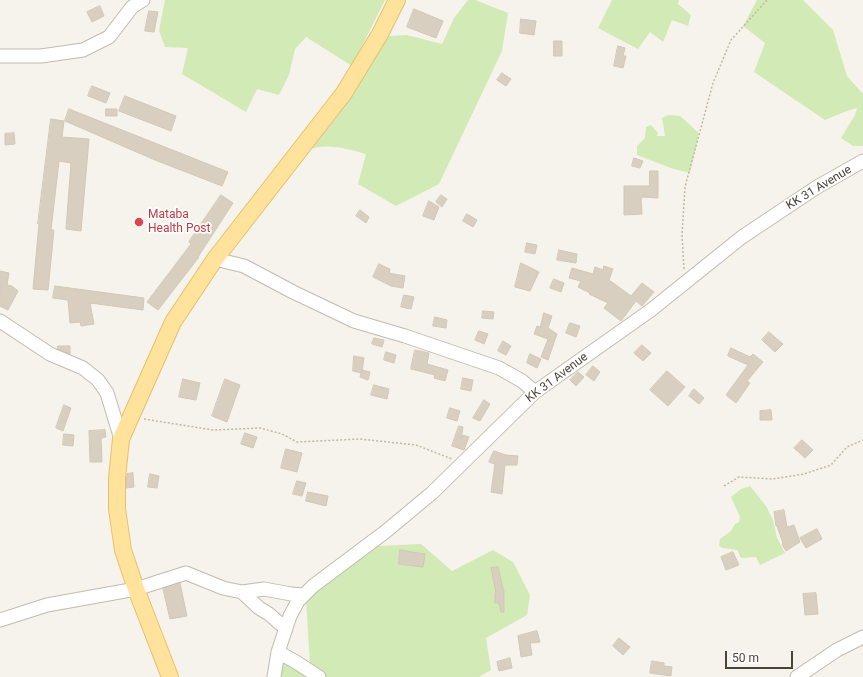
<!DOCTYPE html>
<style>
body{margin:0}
#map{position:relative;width:863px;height:677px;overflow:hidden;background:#f6f3ec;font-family:Roboto,sans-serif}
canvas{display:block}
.scale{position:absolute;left:725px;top:651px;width:68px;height:18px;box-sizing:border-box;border:2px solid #4b4439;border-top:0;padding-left:5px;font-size:12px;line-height:14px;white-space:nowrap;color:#4b4439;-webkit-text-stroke:3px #fff;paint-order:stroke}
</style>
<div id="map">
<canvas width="863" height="677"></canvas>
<div class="scale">50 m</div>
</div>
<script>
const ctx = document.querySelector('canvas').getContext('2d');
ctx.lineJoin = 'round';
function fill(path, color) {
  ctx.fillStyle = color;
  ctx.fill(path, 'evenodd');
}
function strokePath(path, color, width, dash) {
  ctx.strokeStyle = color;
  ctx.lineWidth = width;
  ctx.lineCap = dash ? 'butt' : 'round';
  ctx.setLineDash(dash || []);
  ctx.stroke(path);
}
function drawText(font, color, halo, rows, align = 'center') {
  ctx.font = font + ' Roboto,sans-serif';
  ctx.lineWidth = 3.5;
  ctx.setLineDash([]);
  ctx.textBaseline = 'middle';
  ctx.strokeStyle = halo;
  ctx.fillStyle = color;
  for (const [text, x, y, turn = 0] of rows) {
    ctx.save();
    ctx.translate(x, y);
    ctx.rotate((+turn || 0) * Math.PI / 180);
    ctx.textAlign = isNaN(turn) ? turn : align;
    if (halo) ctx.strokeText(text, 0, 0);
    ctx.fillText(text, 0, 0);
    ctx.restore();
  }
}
fill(new Path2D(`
 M165 0H385L352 66 306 37 295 49 289 75 279 95 257 89 246 112 182 74 188 48 165 47 159 31Z
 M468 0H475L508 13 502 51 439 184 396 206 358 184 366 154C348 149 329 143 311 149 336 111 365 75 389 36L407 35 442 44 454 18Z
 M612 0H679L678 4 691 15 688 26 672 20 663 42 650 32 638 49 598 28Z
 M757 0H803L833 30 847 76 863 94V146H853L841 138 855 115 857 108 844 112 825 120 754 72 765 43 743 26Z
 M669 115 680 116 699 133 690 173 671 168 637 155V146L645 138 646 127 651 125 658 133 657 136H665L662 118Z
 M750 486 766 506 773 520 777 538 785 553 760 565 756 557 741 558 737 550 723 548 719 546 720 539 731 531 735 524 739 522 740 517 731 497 741 489Z
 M421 544 452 571 493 550 513 562 530 595 527 615 486 638 491 670 479 677H327L310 664 306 600 335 576 379 546Z
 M284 658 315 677H276Z`), '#d2eab5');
const building = new Path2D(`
 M100 6 104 16 92 22 87 12Z
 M414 9 443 21 436 38 407 27Z
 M149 11 158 12 154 32 145 31Z
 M521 19 536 21 534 35 520 33Z
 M554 41H562V56H554Z
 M618 46 625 48 623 56H626L623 68 614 66Z
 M502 73 511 79 506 86 497 80Z
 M92 86 110 93 106 103 88 96Z
 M125 96 176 116 171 131 119 111Z
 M69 109 228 172 222 186 155 160 65 121Z
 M106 109H117V116H106Z
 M51 119 64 121 62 137 89 139 81 231 66 229 71 163 59 161 51 230H54L48 290 33 289 39 224H38Z
 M14 133 15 144 5 145V134Z
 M634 158 643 161 640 168 632 166Z
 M650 171H658V198L641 197 642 214 624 215V186H649Z
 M221 195 233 203 198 257H199L158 310 147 302 191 244 189 242Z
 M441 195 447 199 442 207 436 202Z
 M429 201 439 207 434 220 423 216Z
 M360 210 369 217 366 223 356 216Z
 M467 214 477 220 473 227 463 221Z
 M527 243 537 245 535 254 525 252Z
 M559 250 577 254 576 263 557 260Z
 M521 263 539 272 530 291 515 287Z
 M379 264 390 269 389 273 405 276 403 288 391 286 373 277Z
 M604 266 613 269 609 280 631 296 642 283 654 292 642 306 636 301 621 321 604 308 608 303 589 294 590 293 578 287 581 281 569 278 572 268 593 274 595 267 603 270Z
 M0 271 9 273 7 285 12 286 18 291 8 310 0 306Z
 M554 279 564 283 561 292 550 288Z
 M55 286 144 298 143 310 90 303 94 324 81 326 80 322 70 323 68 300 53 298Z
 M404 295 414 297 411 309 401 307Z
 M483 311 494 312 493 319 482 318Z
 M544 313 552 316 548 328 557 334 548 360 541 357 548 339 534 334 537 326 540 327Z
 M435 317 447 320 446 328 433 326Z
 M570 323 580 326 576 337 566 333Z
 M479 331 488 334 484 344 475 340Z
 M769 332 783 344 775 352 762 340Z
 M374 338 384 340 382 347 372 344Z
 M503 341 511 346 506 355 498 351Z
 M642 345 651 353 643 361 634 353Z
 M58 346H70V354L58 349Z
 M731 348 750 357 753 354 763 362 747 381 750 383 736 403 726 395 748 365 728 356Z
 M415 350 429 353 427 364 448 370 445 381 434 378 435 375 411 369Z
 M386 352 396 355 394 363 384 360Z
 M530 354 541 359 537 368 527 363Z
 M354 356 364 358 362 372V370L370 372 368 380 360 377 361 373 353 371Z
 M593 366 600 372 594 381 586 375Z
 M667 371 685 387 668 406 650 390Z
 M578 372 584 377 576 386 570 380Z
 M463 378 473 380 471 391 461 389Z
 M183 379 200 383 196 400 179 397Z
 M225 379 240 385 227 422 212 416Z
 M374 385 389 389 387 399 371 395Z
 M694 389 704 398 699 404 689 396Z
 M484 400 490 404 480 421 473 418Z
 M64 405 71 408 63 431 56 428Z
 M450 408 460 411 457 421 447 418Z
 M771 410 772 420H760V411Z
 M459 426 463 427 461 440 463 435 469 437 464 450 452 446Z
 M105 430 106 437 101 438 102 462H90L89 431Z
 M245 433 257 437 253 448 241 444Z
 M64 434 74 435 73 446 63 445Z
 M802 440 813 450 805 458 794 448Z
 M286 449 302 453 297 472 281 468Z
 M494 451 506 455 518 456 517 465H505L502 494 491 492 495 464 489 462Z
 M133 473 134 487 126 488 127 474Z
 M150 474 159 476 157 488 148 487Z
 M297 481 306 483 302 496 293 494Z
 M308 492 328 496 326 506 306 501Z
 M784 510 787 527 794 525 800 542 786 551 782 544 783 543 777 526H776L774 512Z
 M817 529 822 539 806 548 800 538Z
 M400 550 425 554 423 567 399 564Z
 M733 552 739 565 726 570 721 557Z
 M498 567 504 592V612H501L499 603H495V593H496L491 568Z
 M180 583 187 616 170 619 163 589Z
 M816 593 818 614 805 615 803 594Z
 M537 631 540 642 530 643 532 655 521 657 518 636Z
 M619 638 630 647 623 655 613 646Z
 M510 658 512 668 499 671 497 662Z
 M652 661 664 663V666L672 667 671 676 650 673Z`);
fill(building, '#d8cfc1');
strokePath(building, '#d3c7b4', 1);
const minor = new Path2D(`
 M0 56H41L83 50 109 37 132 7 143 0
 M215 259 244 266 293 292 354 321 405 336 499 368 522 381 535 392
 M0 321 50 354 83 368 98 380 107 393 121 439
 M242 592 264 589 291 594 304 595
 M0 620 47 605 136 589 186 573 223 588 242 592 259 608 269 614 286 629
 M278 652 296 662 319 677
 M274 677 278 652 290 616 298 601 313 586 385 532 432 493 535 392 651 310 742 237 817 187 863 161
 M797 677 837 650 863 637`);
const major = new Path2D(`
 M170 677 136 589 123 550 117 509V478L121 439 173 322 215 259 344 93 380 34 397 0`);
strokePath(minor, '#c2bbae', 15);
strokePath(major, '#e6c16a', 18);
strokePath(new Path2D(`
 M684 269 682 235 685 187 713 83 731 40 767 0
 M144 419 213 430 260 428 282 434 297 442 360 439 416 445 452 459
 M724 486 739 477 773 479 804 474 831 465 847 447 863 440`), '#c4b79f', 1.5, [2, 2]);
strokePath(minor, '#fff', 13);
strokePath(major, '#ffe39c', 16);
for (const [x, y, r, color] of [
 [139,222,5,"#e0444e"]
]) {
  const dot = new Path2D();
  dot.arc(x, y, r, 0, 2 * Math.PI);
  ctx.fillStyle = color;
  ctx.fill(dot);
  strokePath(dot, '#fff', 1.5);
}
drawText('12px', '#4b4439', '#fff', [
 ["KK 31 Avenue",819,188,-31],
 ["KK 31 Avenue",557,378,-37]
]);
drawText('12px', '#be3a42', '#fff', [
 ["Mataba",148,215],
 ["Health Post",148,229]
], 'left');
</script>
